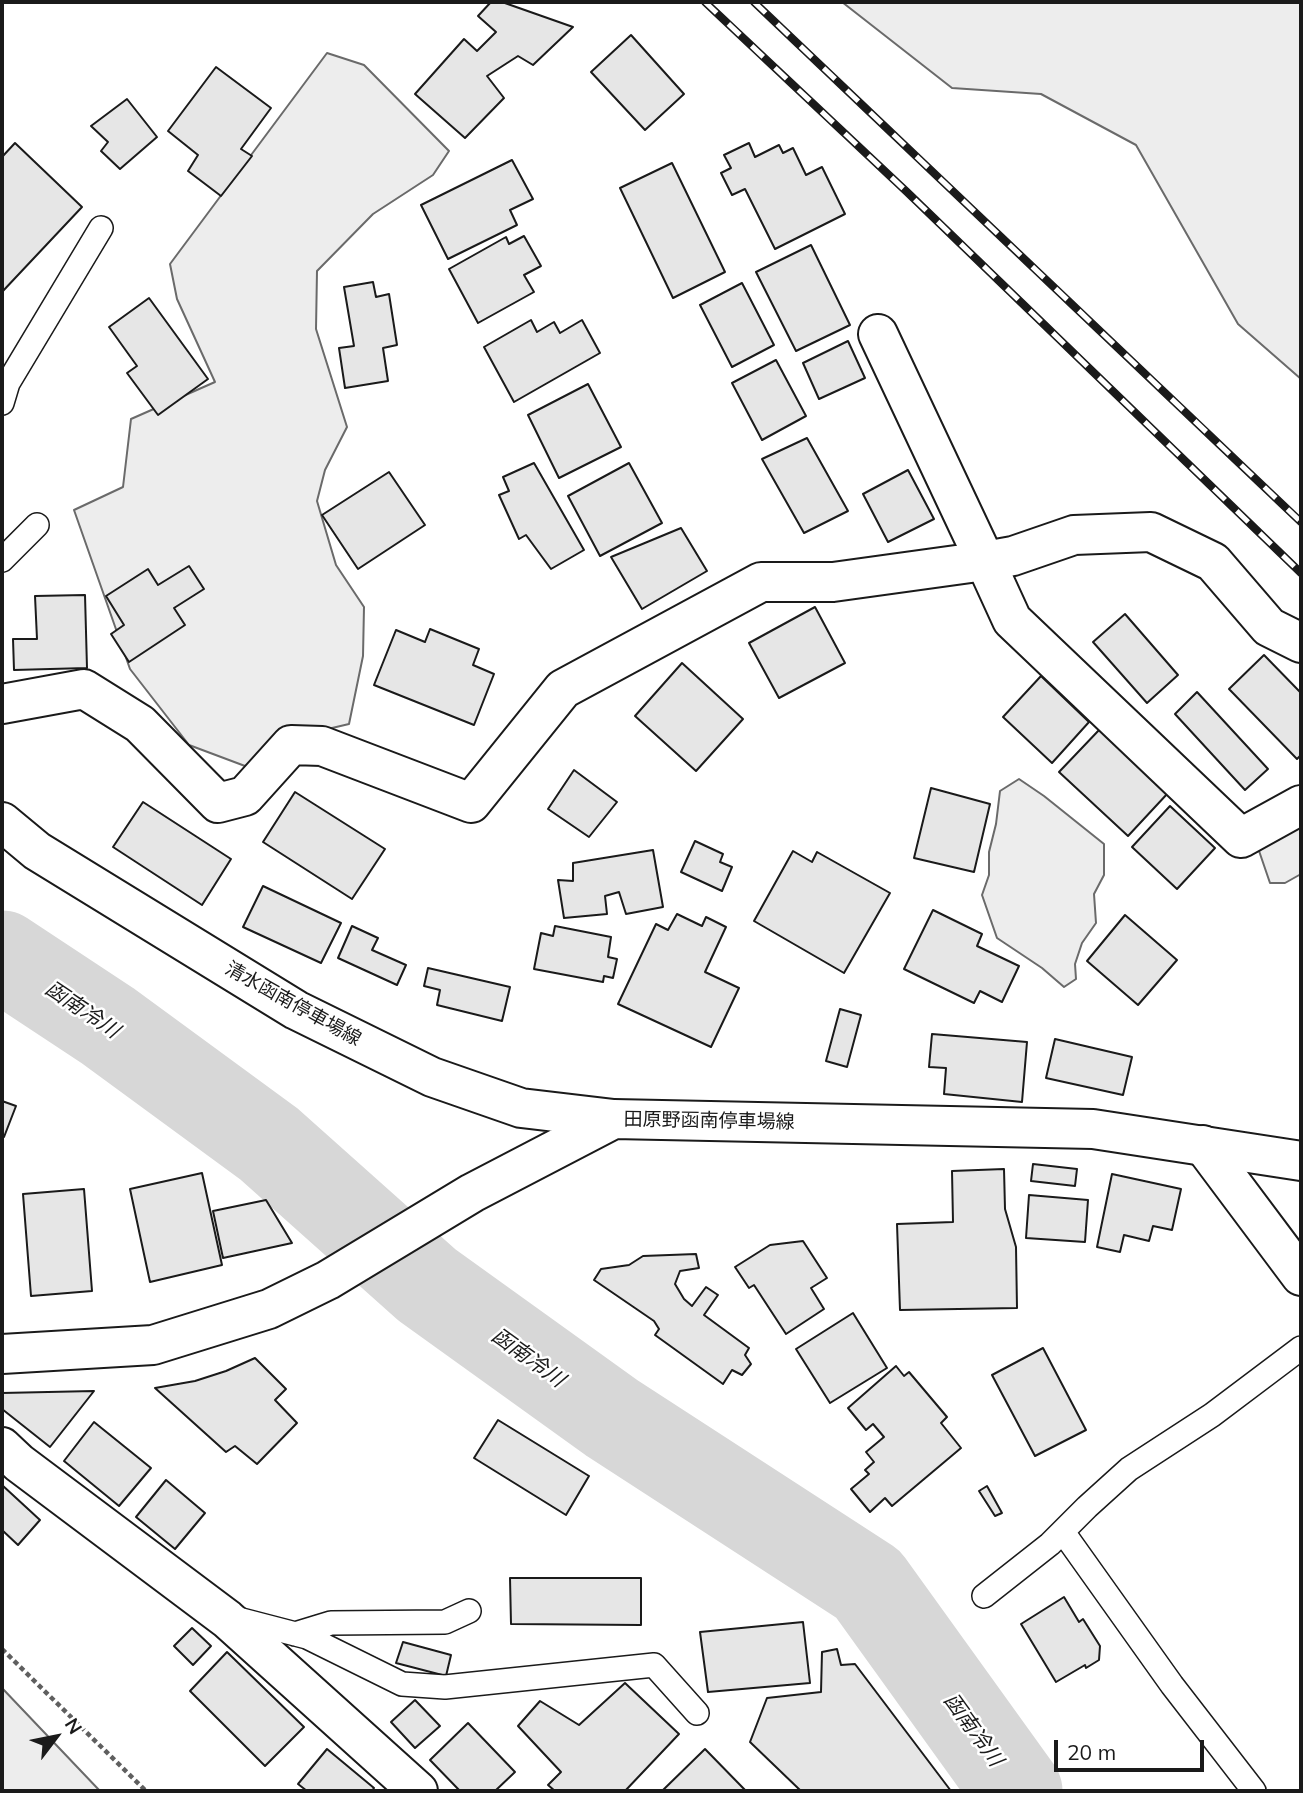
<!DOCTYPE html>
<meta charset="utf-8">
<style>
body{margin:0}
#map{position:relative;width:1303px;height:1793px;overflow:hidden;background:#fff;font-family:Mulish,sans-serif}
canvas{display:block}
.frame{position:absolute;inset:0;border:4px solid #1a1a1a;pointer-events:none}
.north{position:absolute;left:21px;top:1702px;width:70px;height:70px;-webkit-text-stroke:5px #fff;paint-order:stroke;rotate:58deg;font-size:19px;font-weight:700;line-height:28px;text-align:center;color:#1a1a1a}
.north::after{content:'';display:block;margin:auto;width:24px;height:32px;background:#1a1a1a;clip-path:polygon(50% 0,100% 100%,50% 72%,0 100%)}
.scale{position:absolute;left:1054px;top:1740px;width:150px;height:32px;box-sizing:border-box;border:4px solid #1a1a1a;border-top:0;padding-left:9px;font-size:21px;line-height:24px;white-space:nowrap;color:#1a1a1a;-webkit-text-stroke:5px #fff;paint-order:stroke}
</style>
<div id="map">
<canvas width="1303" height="1793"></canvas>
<div class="frame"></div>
<div class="north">N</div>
<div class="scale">20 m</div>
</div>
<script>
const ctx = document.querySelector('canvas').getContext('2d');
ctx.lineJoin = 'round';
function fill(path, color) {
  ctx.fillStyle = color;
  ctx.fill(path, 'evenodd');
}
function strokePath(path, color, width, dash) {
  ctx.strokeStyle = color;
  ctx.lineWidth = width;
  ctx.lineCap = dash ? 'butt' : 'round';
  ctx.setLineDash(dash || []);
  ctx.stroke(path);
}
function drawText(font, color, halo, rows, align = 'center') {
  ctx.font = font + ' Mulish,"Noto Sans JP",sans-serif';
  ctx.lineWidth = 5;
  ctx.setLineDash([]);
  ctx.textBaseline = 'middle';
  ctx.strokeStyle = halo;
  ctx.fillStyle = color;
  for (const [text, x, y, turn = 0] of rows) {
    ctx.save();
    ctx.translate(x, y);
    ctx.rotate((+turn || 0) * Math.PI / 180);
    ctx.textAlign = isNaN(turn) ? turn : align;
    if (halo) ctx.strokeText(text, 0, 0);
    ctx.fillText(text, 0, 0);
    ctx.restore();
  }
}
const built = new Path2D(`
 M842 2H1301V379L1238 324 1136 145 1041 94 952 88Z
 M327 53 364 65 449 151 433 175 373 214 317 271 316 329 347 427 325 470 317 501 336 565 364 607 363 656 349 724 298 736 253 769 189 745 130 669 74 510 123 487 131 419 215 382 177 299 170 264Z
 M1019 779 1044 796 1104 844V875L1094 894 1096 923 1082 943 1075 964 1076 979 1064 987 1042 968 997 938 982 895 989 875V852L996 824 1000 791Z
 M1301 818V874L1285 883H1270L1257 845Z
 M2 1688 100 1791H2Z`);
fill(built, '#ededed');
strokePath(built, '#6a6a6a', 2);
strokePath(new Path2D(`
 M2 956 108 1026 269 1144 427 1285 612 1418 868 1584 1017 1791`), '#d7d7d7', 91);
const building = new Path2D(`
 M491 2H502L573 27 533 65 518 56 487 76 504 98 465 138 415 94 464 39 477 51 496 32 478 16Z
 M631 35 684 94 645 130 591 72Z
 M216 67 271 108 241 149 252 156 221 196 188 171 198 155 168 131Z
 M127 99 157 137 120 169 101 151 108 142 91 126Z
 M15 143 82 207 2 292V157Z
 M749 143 755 157 779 145 783 153 793 148 806 175 822 167 845 214 775 249 745 189 732 195 721 173 731 168 724 155Z
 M512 160 533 199 510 210 517 225 448 259 421 205Z
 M672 163 725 272 673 298 620 188Z
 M524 236 541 266 524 275 534 292 478 323 449 269 506 237 509 244Z
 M811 245 850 325 796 351 756 272Z
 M373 282 376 297 389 294 397 345 383 348 388 381 345 388 339 348 354 346 344 287Z
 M742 283 774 345 732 367 700 305Z
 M149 298 208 379 158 415 127 373 137 366 109 327Z
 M531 320 537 332 554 322 560 333 582 320 600 353 514 402 484 347Z
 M848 341 865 378 819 399 803 363Z
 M776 360 806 416 762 440 732 383Z
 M588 384 621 447 559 478 528 415Z
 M807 438 848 511 804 533 762 459Z
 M534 463 584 550 551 569 526 535 519 539 499 495 509 491 503 477Z
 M629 463 662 523 600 556 568 496Z
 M908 470 934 519 888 542 863 494Z
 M389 472 425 525 358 569 322 515Z
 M681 528 707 571 642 609 611 557Z
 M189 566 204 589 174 608 185 625 129 662 111 634 124 625 106 596 148 569 158 585Z
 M85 595 87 668 14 670 13 639H37L35 596Z
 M815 607 845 663 779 698 749 643Z
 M1125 614 1178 675 1147 703 1093 642Z
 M430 629 479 649 473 665 494 674 474 725 374 685 396 630 425 642Z
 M1264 655 1301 693V755L1297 759 1229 689Z
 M682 663 743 719 696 771 635 716Z
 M1041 676 1089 722 1052 763 1003 717Z
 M1197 692 1268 769 1245 790 1175 714Z
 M1100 729 1168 793 1128 836 1059 772Z
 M574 770 617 802 589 837 548 809Z
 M931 788 990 804 974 872 914 858Z
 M295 792 385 849 352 899 263 842Z
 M143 802 231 859 202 905 113 847Z
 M1170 806 1215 848 1177 889 1132 847Z
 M695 841 723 854 720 862 732 867 722 891 681 872Z
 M653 850 663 907 626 914 619 892 605 896 607 914 564 918 558 880 573 881V863Z
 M793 851 812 862 817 852 890 893 844 973 754 921Z
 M263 886 341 923 321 963 243 927Z
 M933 910 982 934 977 946 1019 966 1002 1002 980 991 974 1003 904 969Z
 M677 914 702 926 706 917 726 927 705 972 739 988 711 1047 618 1004 656 924 668 930Z
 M1125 915 1177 960 1138 1005 1087 961Z
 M352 926 378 938 372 950 406 965 397 985 338 958Z
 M555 926 611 937 608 957 617 959 613 978 604 976 603 982 534 969 541 933 553 936Z
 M428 968 510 987 502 1021 437 1005 440 990 424 986Z
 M840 1009 861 1015 847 1067 826 1061Z
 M932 1034 1027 1042 1022 1102 944 1094 946 1068 929 1067Z
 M1055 1039 1132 1057 1123 1095 1046 1078Z
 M2 1101 16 1106 4 1137 2 1136Z
 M1033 1164 1077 1169 1075 1186 1031 1181Z
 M1004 1169 1005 1209 1016 1247 1017 1308 900 1310 897 1224 953 1222 952 1171Z
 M202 1173 222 1265 150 1282 130 1189Z
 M1112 1174 1181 1189 1172 1230 1153 1226 1149 1241 1124 1235 1120 1252 1097 1247Z
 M84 1189 92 1291 31 1296 23 1194Z
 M1029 1195 1088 1200 1085 1242 1026 1238Z
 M266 1200 292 1243 223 1258 213 1211Z
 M803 1241 827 1278 811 1288 824 1309 786 1334 754 1285 749 1288 735 1267 770 1245Z
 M696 1254 699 1268 680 1271 675 1284 684 1299 692 1306 706 1287 718 1295 704 1315 749 1348 745 1355 751 1364 742 1375 732 1370 723 1384 655 1335 659 1329 654 1321 594 1280 601 1269 629 1265 643 1256Z
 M853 1313 887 1368 830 1403 796 1349Z
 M1043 1348 1086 1430 1035 1456 992 1375Z
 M255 1358 286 1389 275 1400 297 1423 257 1464 235 1446 226 1452 155 1388 195 1381 226 1371Z
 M896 1366 904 1376 909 1372 947 1417 941 1423 961 1448 892 1506 885 1498 870 1512 851 1489 869 1474 865 1470 874 1462 866 1452 884 1437 873 1424 866 1430 848 1408Z
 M94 1391 50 1447 2 1409V1393Z
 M498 1420 589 1476 566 1515 474 1458Z
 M94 1422 151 1468 119 1506 64 1461Z
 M166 1480 205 1513 175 1549 136 1517Z
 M2 1485 40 1520 18 1545 2 1530Z
 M987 1486 1002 1513 995 1516 979 1491Z
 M510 1578H641V1625L511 1624Z
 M1064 1597 1079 1622 1083 1619 1100 1646 1099 1660 1086 1668 1085 1665 1056 1682 1021 1624Z
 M803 1622 810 1683 708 1692 700 1632Z
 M192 1628 211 1646 193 1665 174 1646Z
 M403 1642 451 1655 446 1676 396 1663Z
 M837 1649 841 1665 855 1664 951 1791H801L750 1742 767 1698 821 1692 822 1652Z
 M227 1652 304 1727 265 1766 190 1691Z
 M625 1683 679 1734 625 1791H555L548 1785 561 1772 518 1726 540 1701 579 1725Z
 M415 1700 440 1726 415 1748 391 1722Z
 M468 1723 515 1772 495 1791H460L430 1760Z
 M327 1749 374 1788 372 1791H307L298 1784Z
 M705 1749 746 1791H662Z`);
fill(building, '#e6e6e6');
strokePath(building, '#1a1a1a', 2);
const lane = new Path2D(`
 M2 403 8 383 101 228
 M2 560 37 525
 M1063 1532 1172 1685 1254 1791
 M984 1596 1050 1544 1087 1507 1129 1469 1212 1415 1301 1348
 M234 1618 307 1637 402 1684 445 1687 654 1665 697 1713
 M295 1634 331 1623 445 1622 469 1611`);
const street = new Path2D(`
 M878 334 985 561 1013 556 1074 535 1151 532 1213 562 1269 627 1301 643
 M2 704 84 689 140 724 218 803 245 796 291 745 322 746 471 803 563 689 761 582H833L985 561 1012 620 1241 838 1301 805
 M1203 1145 1301 1276
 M2 1447 19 1463 227 1619 418 1791`);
const secondary = new Path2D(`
 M2 822 37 851 296 1010 432 1077 521 1108 614 1119 1093 1129 1301 1161
 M2 1354 153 1345 269 1309 328 1280 472 1193 614 1119`);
strokePath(lane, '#1a1a1a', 26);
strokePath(street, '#1a1a1a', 42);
strokePath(secondary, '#1a1a1a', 42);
strokePath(new Path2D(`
 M2 1649 146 1791`), '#5f5f5f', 4.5, [5, 3.5]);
strokePath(lane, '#fff', 23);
strokePath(street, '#fff', 38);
strokePath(secondary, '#fff', 38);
const rail = new Path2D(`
 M705 2 907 192 1301 573
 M754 2 1301 522`);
strokePath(rail, '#1a1a1a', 8);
strokePath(rail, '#fff', 5, [16]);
drawText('19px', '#1a1a1a', '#fff', [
 ["清水函南停車場線",293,1004,29],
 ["田原野函南停車場線",709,1121,1]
]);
drawText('italic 21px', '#1a1a1a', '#fff', [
 ["函南冷川",82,1010,34],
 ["函南冷川",528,1358,36],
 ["函南冷川",973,1730,54]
]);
</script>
